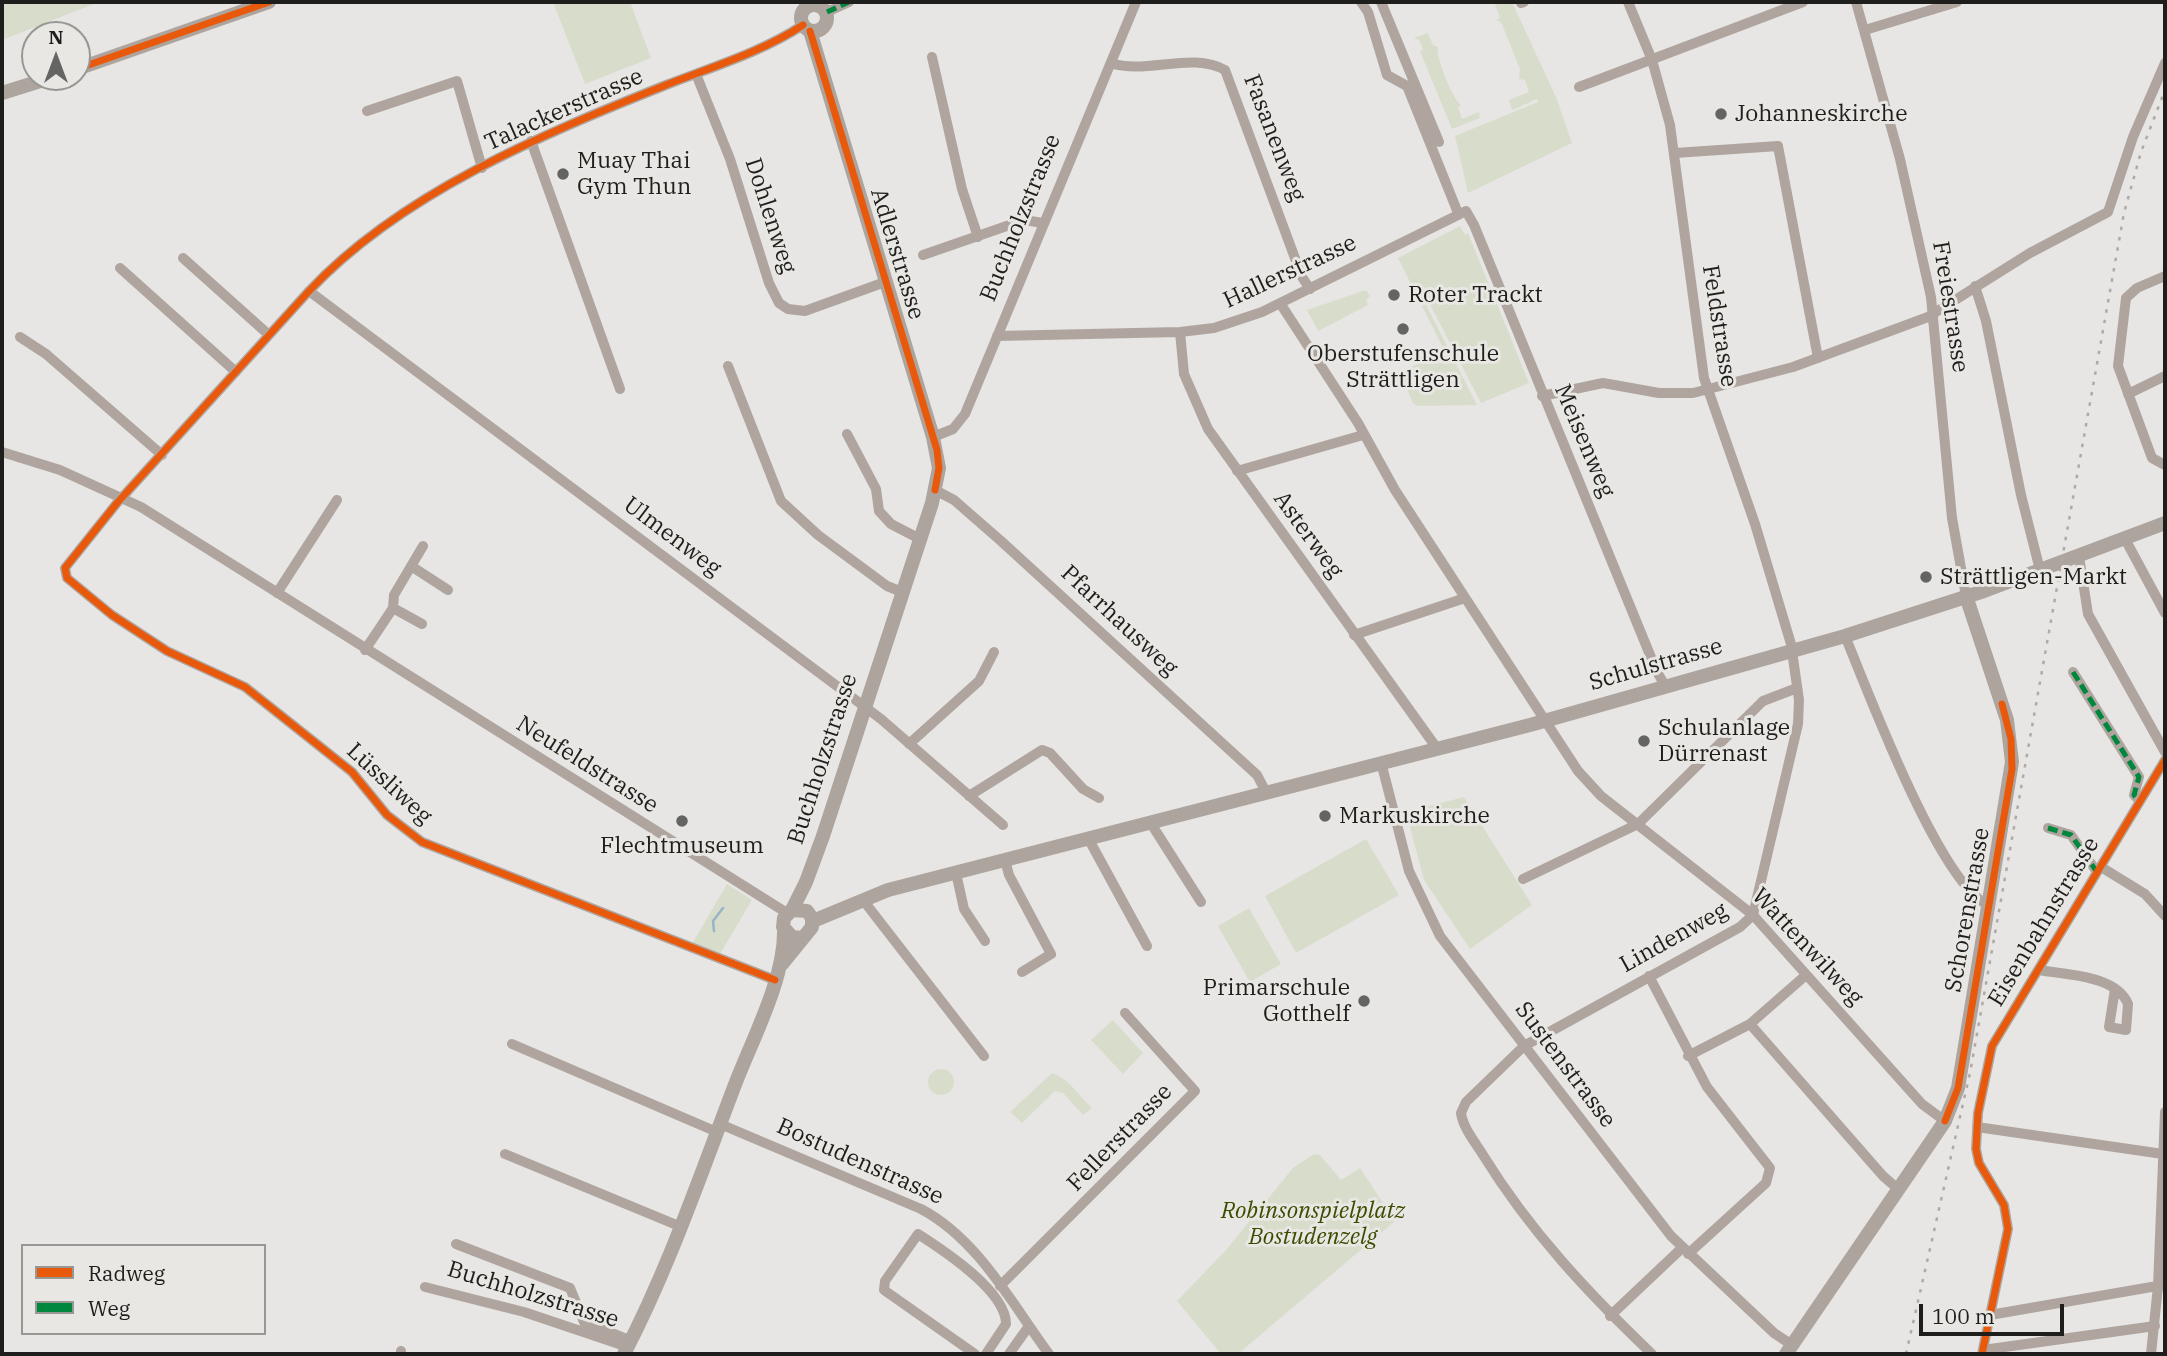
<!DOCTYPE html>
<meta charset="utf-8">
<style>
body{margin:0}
#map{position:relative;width:2167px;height:1356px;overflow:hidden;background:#e7e6e4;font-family:"IBM Plex Serif",serif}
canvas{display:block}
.frame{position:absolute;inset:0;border:4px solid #1e1e1d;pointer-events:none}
.legend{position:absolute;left:21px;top:1244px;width:245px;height:91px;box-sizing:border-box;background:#e8e7e3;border:2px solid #979794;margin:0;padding:9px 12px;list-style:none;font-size:21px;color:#1e1e1d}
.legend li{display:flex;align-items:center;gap:14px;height:35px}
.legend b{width:35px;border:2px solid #979794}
.north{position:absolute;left:21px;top:21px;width:70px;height:70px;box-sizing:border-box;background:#e8e7e3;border:2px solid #979794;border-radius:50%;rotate:0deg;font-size:19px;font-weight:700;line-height:28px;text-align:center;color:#1e1e1d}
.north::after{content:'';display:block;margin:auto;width:24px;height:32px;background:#646463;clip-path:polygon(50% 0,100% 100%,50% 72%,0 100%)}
.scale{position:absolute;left:1919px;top:1304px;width:145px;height:32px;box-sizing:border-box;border:4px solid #1e1e1d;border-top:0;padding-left:9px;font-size:21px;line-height:24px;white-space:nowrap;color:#1e1e1d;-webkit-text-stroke:5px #e8e7e3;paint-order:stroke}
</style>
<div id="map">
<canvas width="2167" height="1356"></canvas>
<div class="frame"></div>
<ul class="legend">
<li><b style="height:9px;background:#e8590c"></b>Radweg</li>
<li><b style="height:9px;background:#00873e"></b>Weg</li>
</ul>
<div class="north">N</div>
<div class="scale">100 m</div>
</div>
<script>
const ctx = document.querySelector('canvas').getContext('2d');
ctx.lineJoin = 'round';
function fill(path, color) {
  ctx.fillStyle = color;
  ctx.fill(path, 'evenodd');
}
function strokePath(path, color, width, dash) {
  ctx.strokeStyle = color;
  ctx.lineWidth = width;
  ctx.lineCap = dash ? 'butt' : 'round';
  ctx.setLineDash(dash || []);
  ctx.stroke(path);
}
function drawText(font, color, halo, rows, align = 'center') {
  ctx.font = font + ' "IBM Plex Serif",serif';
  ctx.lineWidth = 6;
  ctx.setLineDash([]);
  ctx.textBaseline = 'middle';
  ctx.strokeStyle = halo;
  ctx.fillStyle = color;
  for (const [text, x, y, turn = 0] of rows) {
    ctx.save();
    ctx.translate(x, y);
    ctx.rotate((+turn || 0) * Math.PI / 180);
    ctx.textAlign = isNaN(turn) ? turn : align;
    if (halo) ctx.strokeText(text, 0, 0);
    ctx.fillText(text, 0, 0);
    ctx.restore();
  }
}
fill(new Path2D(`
 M2 2H99L2 40Z
 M553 2H630L651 58 585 84Z
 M1498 2H1512L1556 97 1572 143 1468 193 1455 136 1538 102 1537 99 1512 110 1509 100 1529 92 1525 80 1519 79 1520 69 1501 22 1496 20 1500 18 1495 5Z
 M1428 33 1433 45 1438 47C1435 56 1453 100 1461 105L1458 107 1462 119 1479 112 1480 118 1452 129 1420 51 1423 49 1419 40 1414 38Z
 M1460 226 1465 235 1468 233 1529 383 1481 403 1422 289 1419 291 1477 405 1418 406 1413 403 1400 372 1432 357 1436 364 1449 360 1398 258Z
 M1366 290 1370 296 1366 300 1368 305 1318 331 1307 310Z
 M1464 797 1532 905 1470 949 1424 880 1406 812Z
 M1366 839 1399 895 1296 953 1265 896Z
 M727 884 752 900 720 954 692 944Z
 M1249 908 1281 964 1250 982 1218 926Z
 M1113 1020 1143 1053 1123 1074 1091 1040Z
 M928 1082a13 13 0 1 1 26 0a13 13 0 1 1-26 0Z
 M1052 1073C1071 1080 1078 1095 1092 1108L1083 1115 1063 1093 1055 1091 1022 1123 1010 1112Z
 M1314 1154 1320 1155 1341 1180 1360 1168 1395 1221 1238 1354H1221L1177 1301 1226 1250 1293 1168Z`), '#d8ddcb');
strokePath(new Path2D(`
 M714 931 713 921 723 908`), '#98b4c9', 2.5);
strokePath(new Path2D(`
 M1361 2 1368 12 1387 75 1407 86 1458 213
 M1381 2 1439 142
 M1628 2 1652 60 1670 125 1704 378 1755 524 1791 644 1799 700 1798 724 1753 915 1740 927 1524 1046 1466 1102 1461 1113C1463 1128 1475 1142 1483 1155 1530 1231 1588 1293 1652 1354
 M1856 2 1900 159 1931 297 1952 518 1966 596
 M1521 3 1524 2
 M827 12 849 2
 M1865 30 1957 2
 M932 57 962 189 978 237
 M1111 63C1146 75 1192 51 1225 70L1302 277 1310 289
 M696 74 730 159 769 283 779 303 788 309 805 311 885 282
 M1579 87 1803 2
 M367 111 457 81 482 168
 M531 141 620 389
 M1675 153 1778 146 1818 358
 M923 255 1024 220 1043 223
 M183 258 269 335
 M120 268 236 372
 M2165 276 2137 288 2126 298 2118 366 2152 458 2165 465
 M1975 286 1986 321 2021 495 2040 570
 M309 291 881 719 1003 825
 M1280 303 1358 423 1395 490 1578 771 1601 796 1753 915 1922 1104 1945 1121
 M1180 332 1184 374 1208 429 1436 747
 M997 336 1180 332 1214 328 1262 312 1466 211 1474 225 1657 672 1666 687
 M20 337 46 354 162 455
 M728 366 781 501 818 535 887 586 902 592
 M2128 394 2165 376
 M1542 396 1603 383 1659 393H1693L1793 367 1928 317 2030 253 2108 212 2133 137 2165 63
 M847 434 876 489 879 511 891 524 920 539
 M933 437 953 429 965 414 1136 2
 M2 452 60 470 141 507 787 913
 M1237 471 1363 435
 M935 490 954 500 1001 541 1257 775 1266 792
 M2125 539 2165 613
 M2079 556 2088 614 2165 752
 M411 566 448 590
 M277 593 337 500
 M393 608 422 624
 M1354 635 1465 598
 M1845 636C1868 691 1939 883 1988 905
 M365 650 393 608 394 595 423 546
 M2073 672 2139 777 2134 795 2140 801
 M909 744 979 681 994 652
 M1381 762 1409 871 1440 936 1671 1236 1774 1333 1792 1345
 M969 796 1042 750 1050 753 1083 789 1099 798
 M1150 822 1201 902
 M2048 828 2071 835 2097 872
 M1088 838 1147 946
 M1005 860 1009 875 1051 954 1022 972
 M2101 867 2145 894 2165 916
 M956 873 964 909 985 941
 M1523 879 1638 824 1763 701 1797 688
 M863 900 984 1056
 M2039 970C2066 975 2116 975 2128 1004L2126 1030 2109 1027 2115 989
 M1649 976 1707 1087 1770 1168 1766 1183 1688 1254
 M775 980 422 842 387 815 352 772 245 687 167 651 112 615 67 578 65 568 117 503 309 291C401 193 543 134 666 85 712 67 762 52 803 25
 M1750 1024 1883 1176 1898 1189
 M512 1044 717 1132
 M1688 1056 1750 1024 1806 975
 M720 1124 921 1209C978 1239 1012 1304 1049 1354
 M1977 1127 2163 1154
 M505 1154 679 1226
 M456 1244 570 1288 584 1322 629 1340
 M1000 1286 1195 1091 1125 1013
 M425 1287 524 1312 628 1347
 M1990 1315 2163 1285
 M1610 1316 1682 1248
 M1983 1350 2155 1326
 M401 1354V1351
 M975 1354 884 1290 885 1281 918 1234C943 1250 1006 1291 1006 1324L986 1354
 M1009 1354 1029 1326
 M1982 1354 2008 1229 2004 1205 1979 1163 1976 1149 1978 1113 1992 1046 2165 760
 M2151 1354 2158 1286 2165 1112`), '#afa59e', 10);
strokePath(new Path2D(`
 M801 18a13 13 0 1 1 26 0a13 13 0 1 1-26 0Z
 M77 69 269 2
 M2 93 53 77
 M792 910 806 882 823 836 932 503 939 468 933 437 810 31
 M813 921 888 890 1530 725 1845 636 1984 591 2165 523
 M782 964 812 927V918L807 911 792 910 784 918 783 927 792 937 802 938
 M624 1354C669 1268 701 1173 736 1082 753 1038 785 978 784 930
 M1786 1354 1945 1121 1958 1088 2012 762 2007 720 1966 596`), '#ada49d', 14);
strokePath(new Path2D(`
 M1906 1354 1970 1073 2124 213 2141 152 2165 90`), '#aeaaa7', 2.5, [3.5, 7]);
strokePath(new Path2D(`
 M827 12 849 2
 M2073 672 2139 777 2134 795 2137 798
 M2048 828 2071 835 2097 872`), '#00873e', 5, [10, 5]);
strokePath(new Path2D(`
 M810 31 937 450 939 468 935 490
 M77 69 269 2
 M775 980 422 842 387 815 352 772 245 687 167 651 112 615 67 578 65 568 117 503 309 291C401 193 543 134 666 85 712 67 762 52 803 25
 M1945 1121 1958 1088 2012 769 2011 739 2002 704
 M1982 1354 2008 1229 2004 1205 1979 1163 1976 1149 1978 1113 1992 1046 2165 760`), '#e8590c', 7);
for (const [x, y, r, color] of [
 [1721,114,7,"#646463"],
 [563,174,7,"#646463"],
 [1394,295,7,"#646463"],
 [1403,329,7,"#646463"],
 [1926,577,7,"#646463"],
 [1644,741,7,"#646463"],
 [1325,816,7,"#646463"],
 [682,821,7,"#646463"],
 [1364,1001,7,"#646463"]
]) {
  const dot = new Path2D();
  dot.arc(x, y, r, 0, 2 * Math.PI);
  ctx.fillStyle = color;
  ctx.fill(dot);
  strokePath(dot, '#e8e7e3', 2.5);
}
drawText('23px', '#1e1e1d', '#e8e7e3', [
 ["Talackerstrasse",564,110,-24],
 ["Fasanenweg",1274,138,69],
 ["Dohlenweg",770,216,72],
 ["Buchholzstrasse",1021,218,-68],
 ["Adlerstrasse",897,254,73],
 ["Hallerstrasse",1290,272,-25],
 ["Freiestrasse",1950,307,81],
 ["Feldstrasse",1719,326,81],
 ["Meisenweg",1584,441,67],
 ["Asterweg",1308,535,54],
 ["Ulmenweg",672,537,37],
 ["Pfarrhausweg",1119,621,43],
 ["Schulstrasse",1656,665,-16],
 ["Buchholzstrasse",823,759,-72],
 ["Neufeldstrasse",587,765,32],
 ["Lüssliweg",389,784,43],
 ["Schorenstrasse",1968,910,-80],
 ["Eisenbahnstrasse",2044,922,-59],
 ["Lindenweg",1674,938,-29],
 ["Wattenwilweg",1807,947,47],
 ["Sustenstrasse",1565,1065,53],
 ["Fellerstrasse",1120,1138,-46],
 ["Bostudenstrasse",860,1162,24],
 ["Buchholzstrasse",533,1295,17]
]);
drawText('23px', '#1e1e1d', '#e8e7e3', [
 ["Johanneskirche",1735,114],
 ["Muay Thai",577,161],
 ["Gym Thun",577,187],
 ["Roter Trackt",1408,295],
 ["Oberstufenschule",1403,354,"center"],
 ["Strättligen",1403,380,"center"],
 ["Strättligen-Markt",1940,577],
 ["Schulanlage",1658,728],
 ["Dürrenast",1658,754],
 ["Markuskirche",1339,816],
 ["Flechtmuseum",682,846,"center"],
 ["Primarschule",1350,988,"right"],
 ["Gotthelf",1350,1014,"right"]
], 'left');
drawText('italic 23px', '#3b4c00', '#e8e7e3', [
 ["Robinsonspielplatz",1313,1211],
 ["Bostudenzelg",1313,1237]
]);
</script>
